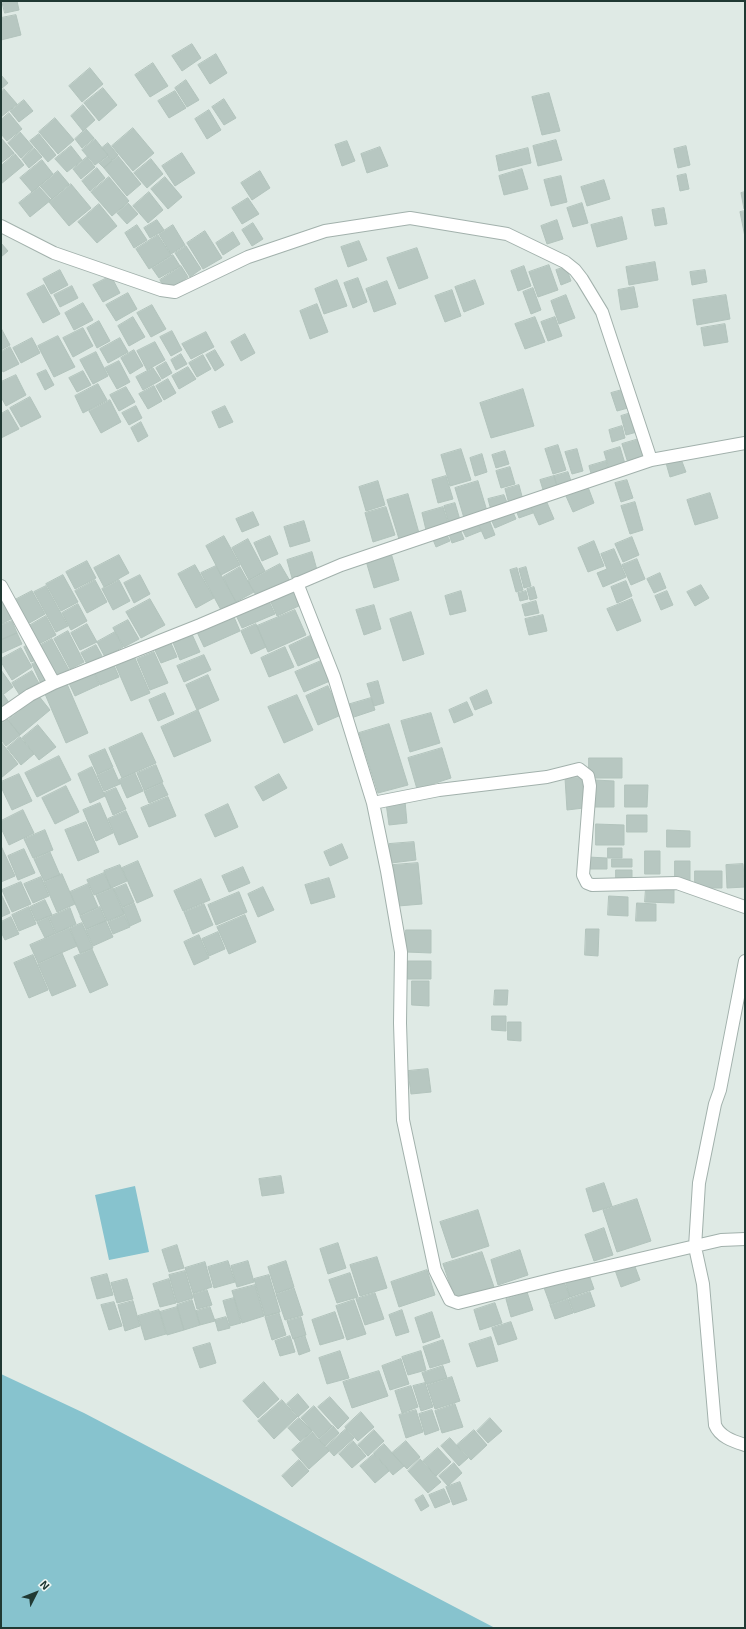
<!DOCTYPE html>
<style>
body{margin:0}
#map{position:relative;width:746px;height:1629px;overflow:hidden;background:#dfeae5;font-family:"Exo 2",sans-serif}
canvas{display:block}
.frame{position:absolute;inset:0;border:2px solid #203933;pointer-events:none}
.north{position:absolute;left:16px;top:1573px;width:40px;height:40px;-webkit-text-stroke:3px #eff7f3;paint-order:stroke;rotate:48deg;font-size:11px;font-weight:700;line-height:16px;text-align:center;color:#203933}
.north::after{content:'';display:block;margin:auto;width:14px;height:18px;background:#203933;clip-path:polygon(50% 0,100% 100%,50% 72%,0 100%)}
</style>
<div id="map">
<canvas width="746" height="1629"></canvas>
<div class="frame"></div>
<div class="north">N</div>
</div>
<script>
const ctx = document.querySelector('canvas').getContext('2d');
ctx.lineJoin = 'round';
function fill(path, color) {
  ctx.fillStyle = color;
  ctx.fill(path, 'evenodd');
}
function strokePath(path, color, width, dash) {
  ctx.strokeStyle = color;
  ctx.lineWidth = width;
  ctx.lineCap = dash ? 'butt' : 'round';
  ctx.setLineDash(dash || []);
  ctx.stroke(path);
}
fill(new Path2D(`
 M135 1186 149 1252 109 1260 95 1195Z
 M1 1374 84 1413 495 1628H1Z`), '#87c3ce');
const building = new Path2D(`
 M2 1H17L19 10 5 13Z
 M16 15 21 35 1 40V18Z
 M192 44 201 58 182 71 172 56Z
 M216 54 227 73 210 84 198 65Z
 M153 63 168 86 150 97 135 75Z
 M90 68 103 84 82 102 69 86Z
 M1 75 8 83 1 89Z
 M186 80 199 100 187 107 175 88Z
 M103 88 117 105 99 121 84 103Z
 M4 89 17 104 1 117V92Z
 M175 91 186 108 169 118 158 101Z
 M549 93 560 131 542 135 532 97Z
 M224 99 236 118 224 125 212 107Z
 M24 100 33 111 19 122 10 111Z
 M83 105 95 120 83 131 71 116Z
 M209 110 221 130 207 139 195 119Z
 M9 113 22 129 7 141 1 134V120Z
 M55 118 74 140 58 154 39 132Z
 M133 128 154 153 133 171 112 146Z
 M86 129 94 138 82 148 75 139Z
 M20 132 33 147 21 158 8 143Z
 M39 134 56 155 48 162 30 141Z
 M1 138 14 153 1 163Z
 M95 139 108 155 95 165 82 150Z
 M556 140 562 160 538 166 533 146Z
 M347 141 355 161 342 166 335 145Z
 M108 143 118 155 112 160 102 148Z
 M71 146 82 160 67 172 55 159Z
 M686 146 690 165 678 168 674 149Z
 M380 147 388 166 367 173 361 154Z
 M34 148 42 157 29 168 22 159Z
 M528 148 531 163 499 171 496 156Z
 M182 153 195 173 175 186 162 166Z
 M15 154 24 165 1 184V166Z
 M108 156 112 161 104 168 99 163Z
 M118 156 141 184 127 196 104 168Z
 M87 157 95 167 81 179 73 169Z
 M151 159 163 174 147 188 134 173Z
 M42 160 53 174 32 192 20 178Z
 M97 168 105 178 90 191 82 181Z
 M522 169 528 189 504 195 499 176Z
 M58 171 69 184 52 199 40 186Z
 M260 171 270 188 252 200 241 183Z
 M686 174 689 189 680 191 677 176Z
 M561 176 567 202 551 206 544 180Z
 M109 177 129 201 112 216 91 192Z
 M165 177 182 197 168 209 151 189Z
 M604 180 610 199 587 206 581 187Z
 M71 184 91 208 69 226 49 202Z
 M39 187 51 200 30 217 19 203Z
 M149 192 163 210 148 223 133 206Z
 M745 192V209H744L741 193Z
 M248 198 259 214 242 224 232 208Z
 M128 203 138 214 127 224 117 213Z
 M582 203 588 223 573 227 567 208Z
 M99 204 117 226 97 243 78 222Z
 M664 208 667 224 655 226 652 210Z
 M745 211V237L740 212Z
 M622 217 627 239 597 247 591 225Z
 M157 220 164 230 150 238 144 228Z
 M557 220 563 239 547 244 541 226Z
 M253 223 263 239 252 246 242 230Z
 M137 225 147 240 134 248 125 233Z
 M173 225 185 245 171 254 159 234Z
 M205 231 222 258 203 269 187 243Z
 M233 232 240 244 223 255 216 243Z
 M158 235 171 255 149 269 136 249Z
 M359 241 367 260 348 267 341 247Z
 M1 243 8 251 1 257Z
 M186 246 201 269 190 277 175 253Z
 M417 248 428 278 399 289 387 258Z
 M173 255 180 266 159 278 152 268Z
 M655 262 658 280 629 285 626 267Z
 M549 265 558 290 538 297 529 272Z
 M181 266 188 277 166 291 160 280Z
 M524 266 531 286 518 291 511 271Z
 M566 267 571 281 561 285 556 270Z
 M60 270 68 285 51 294 43 279Z
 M705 270 707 282 692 285 690 272Z
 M111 276 120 293 103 302 93 285Z
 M358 278 367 302 353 308 344 283Z
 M337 280 347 306 324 314 315 289Z
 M475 280 484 304 464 312 455 287Z
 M387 281 396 304 374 312 366 289Z
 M44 285 60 314 43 323 27 294Z
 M72 286 78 298 60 307 54 295Z
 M634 287 638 307 621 310 618 290Z
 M533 288 541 310 531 314 523 292Z
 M452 290 461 316 445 322 435 296Z
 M128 293 137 309 116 321 106 305Z
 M566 295 575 318 559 324 551 301Z
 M726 295 730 319 697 325 693 300Z
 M83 303 93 320 74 330 65 313Z
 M317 304 328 332 310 339 300 311Z
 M152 305 166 329 151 337 137 313Z
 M133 317 145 337 129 346 118 326Z
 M535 317 545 342 525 349 515 324Z
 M555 317 562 336 548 341 541 322Z
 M99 321 110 341 97 348 87 328Z
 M725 324 728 342 704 346 701 328Z
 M1 328 10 345 1 350Z
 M83 328 93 346 73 357 63 338Z
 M172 331 182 350 171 356 160 337Z
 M206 332 214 347 191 359 182 344Z
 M245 334 255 353 241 361 231 342Z
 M58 336 75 367 54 377 38 346Z
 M32 338 40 353 21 363 13 348Z
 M120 338 128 352 108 363 100 349Z
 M155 342 165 360 147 370 137 351Z
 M10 347 19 364 3 372 1 368V352Z
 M134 350 143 366 130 374 121 358Z
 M215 350 224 365 215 371 206 355Z
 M96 352 108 376 93 384 80 360Z
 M181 354 187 364 176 370 171 360Z
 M203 355 211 369 197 377 189 363Z
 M119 361 130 382 117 389 105 368Z
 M166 362 172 373 162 379 156 368Z
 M188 367 196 379 179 389 172 376Z
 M153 368 161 380 143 390 136 377Z
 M46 370 54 385 45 390 37 374Z
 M83 371 91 385 77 392 69 378Z
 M16 375 26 395 6 406 1 397V382Z
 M168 379 176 393 164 400 156 386Z
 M98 384 107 400 83 413 75 396Z
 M154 386 162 401 148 409 139 394Z
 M126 387 135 402 119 411 110 395Z
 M523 389 534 426 491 438 480 403Z
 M622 390 628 408 617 411 611 393Z
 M30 397 41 417 21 427 10 408Z
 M110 400 121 422 101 433 89 411Z
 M136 406 142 418 129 425 122 413Z
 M225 406 233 422 219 428 212 412Z
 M8 410 19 429 1 438V414Z
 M631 413 637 432 626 435 621 416Z
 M141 422 148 436 138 442 131 428Z
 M622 426 625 438 612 442 609 430Z
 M639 439 645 458 628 463 622 444Z
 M558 445 566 470 553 474 545 449Z
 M620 447 626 467 610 472 604 452Z
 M461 449 471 480 450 486 441 455Z
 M577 449 583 471 572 474 565 452Z
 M505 451 509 464 496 468 492 455Z
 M482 454 487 472 475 476 470 458Z
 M681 459 686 472 670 477 666 463Z
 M606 461 609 472 592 477 589 466Z
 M510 467 515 484 501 488 496 471Z
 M568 472 572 484 558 489 554 476Z
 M446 476 453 499 438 503 432 480Z
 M554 476 558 489 544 493 540 480Z
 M627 480 633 498 621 502 615 483Z
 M378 481 385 505 366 511 359 487Z
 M478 481 487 511 464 518 455 488Z
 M519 485 523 500 509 504 505 489Z
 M588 487 594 503 573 512 566 496Z
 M710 493 718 518 695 525 687 500Z
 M408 494 419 533 399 539 387 500Z
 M504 495 508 505 491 510 488 499Z
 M545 498 554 519 539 525 530 505Z
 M635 502 643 530 630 534 621 506Z
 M455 503 460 520 449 524 444 506Z
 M529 504 533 513 519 518 516 510Z
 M386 507 395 535 373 542 365 513Z
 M443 507 448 523 426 530 422 513Z
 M512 510 516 519 495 528 491 519Z
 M253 512 259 525 242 532 236 519Z
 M488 517 495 535 485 539 477 521Z
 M476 520 481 531 466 537 461 527Z
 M304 521 310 541 290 547 284 527Z
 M459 527 464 539 452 543 448 532Z
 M445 531 450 541 436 547 432 537Z
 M224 536 240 565 221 575 206 546Z
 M270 536 278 554 262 561 254 543Z
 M632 537 639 555 623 562 615 544Z
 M248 539 265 571 249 580 232 548Z
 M594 541 604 566 588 572 578 548Z
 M614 549 626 577 603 587 597 573 607 569 601 554Z
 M312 552 317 570 292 578 287 560Z
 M391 553 399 580 374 588 366 561Z
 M119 555 129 573 104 587 94 568Z
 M637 559 645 579 631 585 622 565Z
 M87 561 96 578 75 589 66 572Z
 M280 564 290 581 258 599 248 581Z
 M195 565 214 598 196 608 178 574Z
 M216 566 236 602 221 610 201 573Z
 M240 567 254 592 236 602 223 577Z
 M526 567 531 586 524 588 519 569Z
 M517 568 523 590 516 592 510 570Z
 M660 573 666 588 654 593 647 579Z
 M63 575 78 602 61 611 46 584Z
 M140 575 150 594 134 603 124 583Z
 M95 580 107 602 87 613 75 591Z
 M119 580 130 601 113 610 102 589Z
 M626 581 632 596 617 603 611 587Z
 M701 585 709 598 695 606 687 592Z
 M46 586 68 626 56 632 34 592Z
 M534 587 537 598 530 600 527 589Z
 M296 589 303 604 277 616 270 600Z
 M32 591 45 614 26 625 13 601Z
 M461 591 466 611 450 615 445 596Z
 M526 591 528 599 520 601 518 593Z
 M667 591 673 605 661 610 655 596Z
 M150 599 165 625 141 638 126 612Z
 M268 599 275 614 242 628 235 613Z
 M632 599 641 621 617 631 607 609Z
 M3 600 11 619 1 624V601Z
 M536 601 539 613 525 616 522 605Z
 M78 604 87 621 71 630 62 613Z
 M374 605 381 629 364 635 356 610Z
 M295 610 306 635 268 652 257 626Z
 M411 612 424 654 403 661 390 619Z
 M543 615 547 631 529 635 525 619Z
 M46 616 56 635 37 645 27 627Z
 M234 617 240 631 204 647 197 632Z
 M128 620 139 639 124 647 113 628Z
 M12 621 17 633 1 640V625Z
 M87 624 97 642 80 650 71 633Z
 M256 624 266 647 251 654 241 631Z
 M68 631 84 662 70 669 54 639Z
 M115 632 123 647 105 657 97 642Z
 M191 632 200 652 180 660 172 640Z
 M17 633 22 644 2 653 1 640Z
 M310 636 319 657 298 666 289 646Z
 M52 639 69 670 54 678 37 647Z
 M170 641 177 657 161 663 154 648Z
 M33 643 39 659 31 662 24 647Z
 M96 645 102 656 87 664 81 653Z
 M285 647 294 667 269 677 261 658Z
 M21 648 32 667 12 680 1 662V659Z
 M154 652 168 683 150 690 137 659Z
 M204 655 211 670 184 682 177 666Z
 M134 656 150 693 131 701 115 664Z
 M40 661 48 681 41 684 32 664Z
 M321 661 330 681 304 692 295 672Z
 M113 663 119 677 100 685 94 671Z
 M1 670 13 687 4 694 1 690Z
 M93 670 99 685 75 696 68 681Z
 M32 671 40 685 21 697 12 683Z
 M208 675 219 700 197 710 186 685Z
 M378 681 384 703 374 706 367 684Z
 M67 684 88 733 66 743 45 694Z
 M328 686 341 715 318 725 306 696Z
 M487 690 492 703 475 710 470 698Z
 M1 691 10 704 1 710Z
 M165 693 174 714 158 721 149 700Z
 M38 695 50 710 20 735 8 720Z
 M297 695 313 730 284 743 268 707Z
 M371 698 375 710 351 718 347 705Z
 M467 702 473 715 454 723 449 710Z
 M198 710 211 741 174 757 161 727Z
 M431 713 440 743 410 752 401 721Z
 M7 719 20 735 6 746 1 740V724Z
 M389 724 408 785 378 793 359 733Z
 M38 725 56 747 39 760 22 738Z
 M142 733 156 763 122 778 109 748Z
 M20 737 34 754 21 765 7 748Z
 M1 742 18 764 1 778Z
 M442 748 451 778 417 789 408 758Z
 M105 749 113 767 97 774 89 756Z
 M59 756 71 780 37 797 25 773Z
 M589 758H622V778H589Z
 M156 765 163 782 144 790 137 773Z
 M92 767 105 796 90 803 78 774Z
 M113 768 120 784 104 791 97 775Z
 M135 773 143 791 127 798 119 780Z
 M19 774 32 801 12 810 1 787V782Z
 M279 774 287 788 263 801 255 787Z
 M582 777 584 808 567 810 565 778Z
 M595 780 614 781V807H595Z
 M162 783 168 795 149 803 144 791Z
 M625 785H648L647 807H625Z
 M66 786 79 812 55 824 42 798Z
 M116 788 126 809 113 815 104 793Z
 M168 797 176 816 149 827 141 808Z
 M405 801 407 823 389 825 386 803Z
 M100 803 113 833 96 841 83 810Z
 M228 804 238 827 215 837 205 815Z
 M23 810 34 833 9 845 1 828V821Z
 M126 811 138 837 119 845 108 819Z
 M627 815H647V832H627Z
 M86 822 99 852 78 861 65 830Z
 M596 824 624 825V845H596Z
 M45 830 53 850 33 858 24 839Z
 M667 830 690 831V847H667Z
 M414 842 416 860 391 863 389 844Z
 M342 844 348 858 330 866 324 852Z
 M2 848 15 876 1 882V849Z
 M608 848H622V858H608Z
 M24 849 35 873 18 880 8 856Z
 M645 851H660V874H645Z
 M50 852 60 875 44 881 34 859Z
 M588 857 607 858V869H588Z
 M612 859H632V867H612Z
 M138 861 153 896 137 903 122 868Z
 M675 861H690V881H675Z
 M418 863 422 904 398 906 393 865Z
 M743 864 745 887 727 888 726 865Z
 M120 865 127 881 111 888 104 871Z
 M243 867 250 883 229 892 222 876Z
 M616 870H632V882H616Z
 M695 871H722V888H695Z
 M104 873 111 888 94 895 87 880Z
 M62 874 75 904 57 912 44 882Z
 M41 877 49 896 33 903 24 884Z
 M329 878 335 897 311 904 305 885Z
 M201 879 210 900 183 911 174 891Z
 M21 882 31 904 12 912 2 890Z
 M88 884 98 907 80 915 70 892Z
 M126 884 134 902 122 907 114 889Z
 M263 887 274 910 258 917 248 894Z
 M113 888 124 914 107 921 96 895Z
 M646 888 674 889V903L645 902Z
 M239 892 247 912 216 925 208 905Z
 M2 896 10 913 1 917V897Z
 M609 896 628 897V916L608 915Z
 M45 900 52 915 36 921 30 907Z
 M134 903 141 921 130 926 122 908Z
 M637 903 656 904V921H636Z
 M204 904 213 925 193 934 184 912Z
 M29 907 36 924 19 931 12 915Z
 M100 907 106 921 86 929 80 916Z
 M70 908 76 924 56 933 49 917Z
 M124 915 130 927 113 934 108 922Z
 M245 915 256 942 229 954 217 927Z
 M11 917 19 934 5 940 1 932V922Z
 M48 917 55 933 45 938 37 922Z
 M106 921 113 937 93 946 86 930Z
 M82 923 93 948 80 953 70 928Z
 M69 928 77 946 38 963 30 945Z
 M586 929H599L598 956 585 955Z
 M406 930H431V953L406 952Z
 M218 932 225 949 209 956 202 939Z
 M199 935 209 958 194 965 184 942Z
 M92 949 108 985 90 993 74 957Z
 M62 953 76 986 52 996 38 964Z
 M33 955 48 990 29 998 14 963Z
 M408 961H431V979H408Z
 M412 981H429V1006L412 1005Z
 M495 990H508L507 1005H494Z
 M492 1016H506V1031L492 1030Z
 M508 1022H521V1041L508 1040Z
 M428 1069 431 1092 411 1094 408 1071Z
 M281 1176 284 1193 262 1196 259 1179Z
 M604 1183 612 1206 593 1212 586 1189Z
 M637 1199 651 1241 617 1252 603 1210Z
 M478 1210 489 1246 452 1258 440 1222Z
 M604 1228 613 1255 594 1261 585 1235Z
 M338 1243 346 1268 328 1274 320 1249Z
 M177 1245 184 1268 169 1272 162 1250Z
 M520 1250 528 1275 498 1285 491 1260Z
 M482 1252 494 1287 455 1299 443 1264Z
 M377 1257 387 1288 360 1296 350 1265Z
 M228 1261 235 1282 214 1288 208 1267Z
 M248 1261 254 1282 237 1287 231 1266Z
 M286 1261 294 1287 276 1293 268 1267Z
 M205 1262 212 1287 193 1293 185 1268Z
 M634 1264 640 1280 621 1287 615 1270Z
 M427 1270 435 1295 399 1307 391 1282Z
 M185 1271 193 1298 177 1303 169 1275Z
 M588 1272 594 1289 570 1297 565 1280Z
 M350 1273 358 1297 337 1303 329 1280Z
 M107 1274 113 1295 97 1299 91 1278Z
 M269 1275 280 1312 265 1316 254 1279Z
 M127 1279 133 1299 117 1303 111 1283Z
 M169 1279 176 1303 160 1307 153 1284Z
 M563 1279 570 1297 550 1304 543 1285Z
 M255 1285 264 1316 242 1323 232 1291Z
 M294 1288 303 1315 285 1320 276 1294Z
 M207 1290 212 1305 197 1309 193 1294Z
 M527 1292 533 1310 511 1317 506 1299Z
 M590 1292 595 1306 574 1313 569 1299Z
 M375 1293 384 1319 365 1325 356 1299Z
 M234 1298 241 1323 230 1326 223 1301Z
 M568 1299 573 1313 555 1319 550 1305Z
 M192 1300 200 1325 184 1330 177 1305Z
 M354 1300 366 1334 347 1340 336 1306Z
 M133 1301 140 1326 125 1331 118 1305Z
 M114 1302 122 1326 109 1330 101 1305Z
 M495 1303 502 1323 480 1330 474 1310Z
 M177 1307 184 1330 167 1335 160 1312Z
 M210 1307 215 1321 200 1325 196 1311Z
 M159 1310 166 1334 145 1340 138 1316Z
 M402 1310 409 1332 396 1336 389 1315Z
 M335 1312 344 1338 320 1345 312 1320Z
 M432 1312 440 1337 423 1343 415 1318Z
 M279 1313 286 1335 272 1340 265 1317Z
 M226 1317 230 1328 218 1331 215 1320Z
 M301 1317 306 1335 293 1339 287 1321Z
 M511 1322 517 1339 498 1345 492 1328Z
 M290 1336 295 1352 280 1356 275 1341Z
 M305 1336 310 1351 299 1355 294 1339Z
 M491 1337 498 1361 477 1367 469 1344Z
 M443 1340 450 1362 430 1368 423 1347Z
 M210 1343 216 1363 200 1368 193 1348Z
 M340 1351 349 1378 327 1384 319 1358Z
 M421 1351 426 1370 408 1375 402 1357Z
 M401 1359 409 1384 390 1390 382 1366Z
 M443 1366 447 1378 426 1384 422 1373Z
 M379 1371 388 1396 352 1408 343 1382Z
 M452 1377 460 1401 435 1409 427 1385Z
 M264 1382 279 1399 258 1418 243 1401Z
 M425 1383 433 1407 421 1411 413 1386Z
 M411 1386 418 1407 402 1413 395 1391Z
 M298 1394 309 1407 298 1417 287 1404Z
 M330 1397 349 1418 338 1429 318 1407Z
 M282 1400 297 1417 274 1439 258 1421Z
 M455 1404 463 1427 442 1433 435 1411Z
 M314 1406 332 1426 319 1438 301 1418Z
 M416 1410 423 1432 406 1438 399 1415Z
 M432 1410 439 1430 425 1435 419 1414Z
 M361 1412 374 1427 358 1441 345 1427Z
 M299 1418 312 1431 300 1441 288 1428Z
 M490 1418 502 1431 488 1443 477 1431Z
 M333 1426 339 1433 325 1446 319 1439Z
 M346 1429 354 1438 334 1456 326 1447Z
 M374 1430 384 1441 368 1456 358 1445Z
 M474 1430 487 1445 471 1460 457 1445Z
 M312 1432 329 1451 309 1469 292 1450Z
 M450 1438 468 1458 459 1466 441 1446Z
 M353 1441 366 1456 352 1468 339 1454Z
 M406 1441 420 1457 407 1469 392 1453Z
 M384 1444 404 1466 393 1475 374 1453Z
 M438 1448 451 1462 436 1476 423 1461Z
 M374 1454 389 1471 375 1483 360 1466Z
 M420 1459 441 1482 428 1493 408 1471Z
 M299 1460 309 1471 292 1487 282 1476Z
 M454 1463 462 1473 448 1486 439 1476Z
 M460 1482 467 1500 453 1505 446 1487Z
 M444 1489 450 1502 435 1508 429 1495Z
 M423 1495 429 1506 421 1511 415 1500Z`);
fill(building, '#b7c7c1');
strokePath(building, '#b2c3bc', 1);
const minor = new Path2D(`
 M1 226 54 253 161 290 175 292 248 257 325 231 410 218 507 234 565 262 575 270 582 279 602 312 651 460
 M297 583 334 677 373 803 387 871 401 952 400 1023 403 1120 435 1270 450 1300 458 1303 558 1278 721 1240 745 1239
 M1 586 54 683
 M1 715 30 695 54 683 200 625 341 565 651 460 745 443
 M373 803 439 790 547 777 579 769 588 776 590 786 583 875 587 883 592 885 677 883 745 907
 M745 961 720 1090 715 1104 699 1183 695 1247 703 1284 715 1425C720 1437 733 1441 745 1445`);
strokePath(minor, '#a2b1ac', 14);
strokePath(minor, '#fff', 12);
</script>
